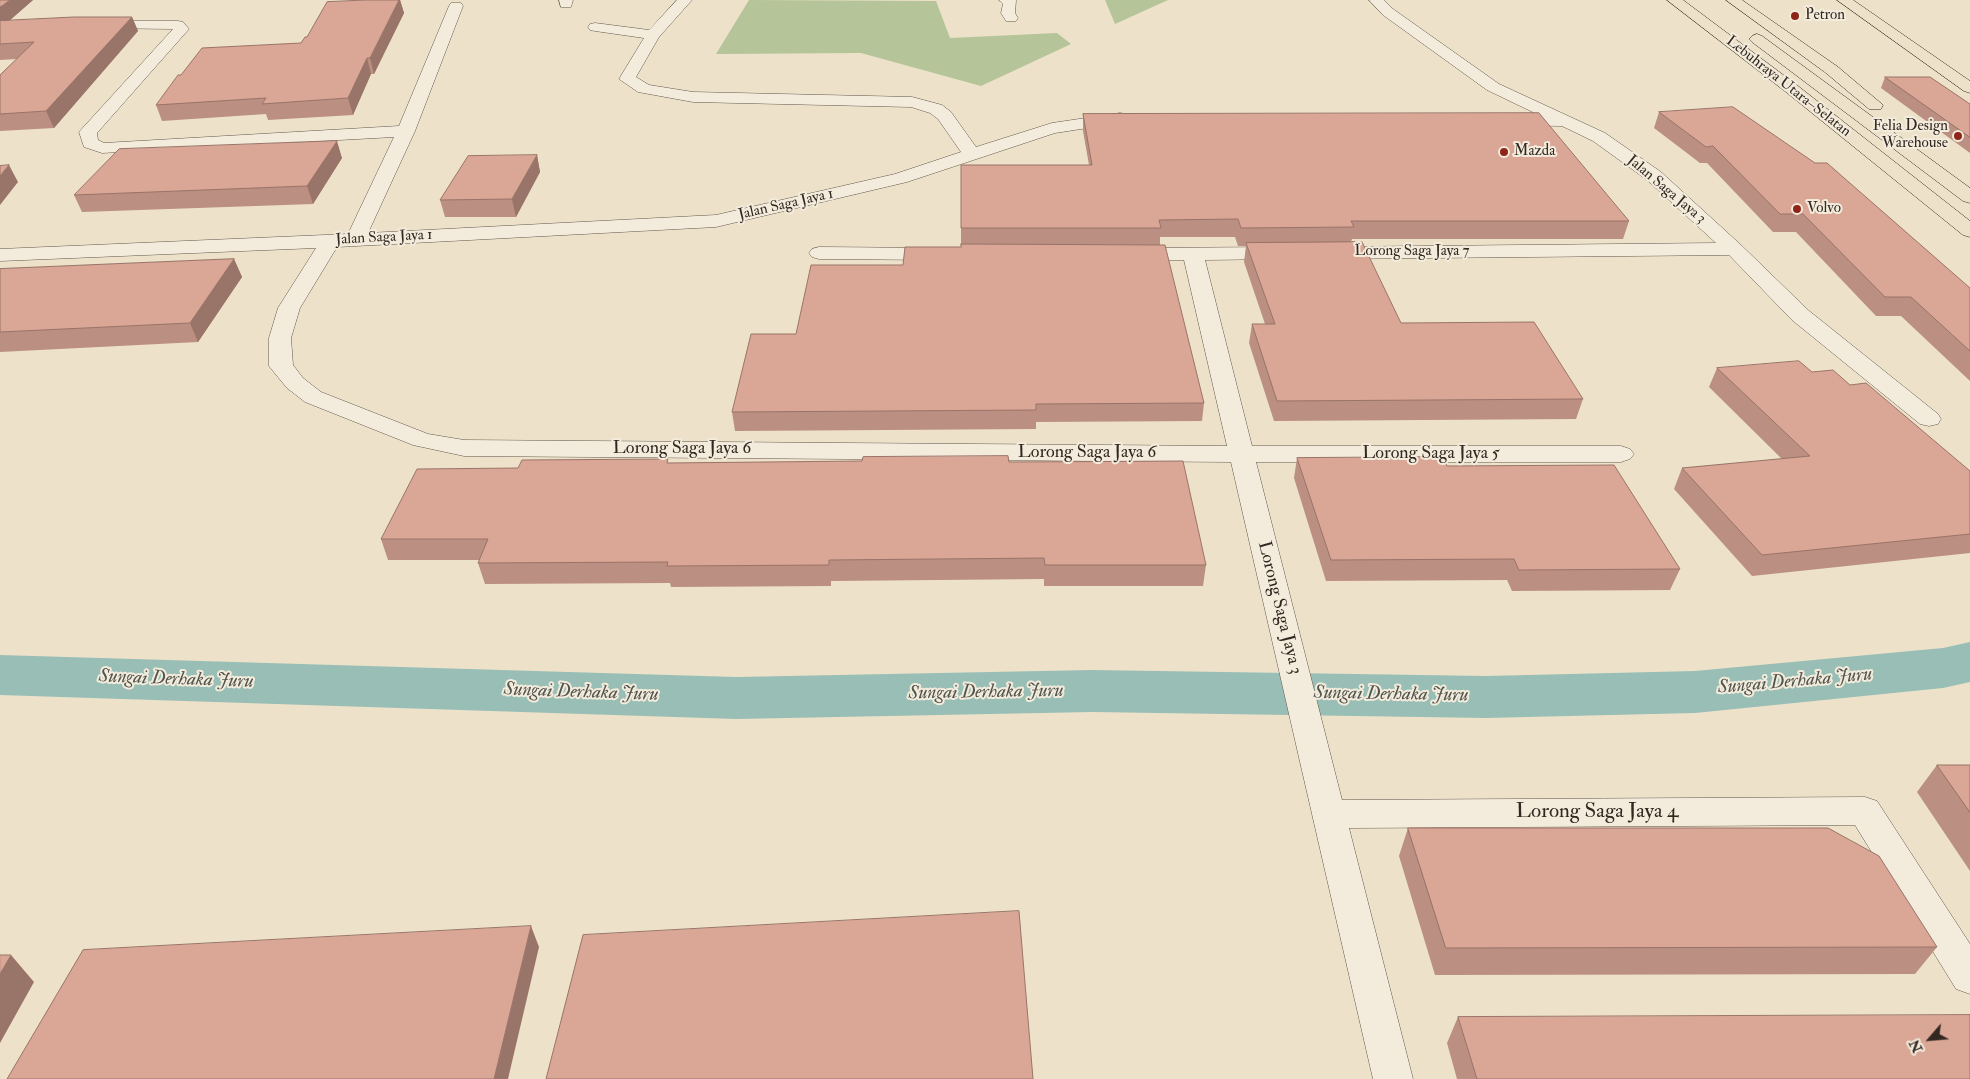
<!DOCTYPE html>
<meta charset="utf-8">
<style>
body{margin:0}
#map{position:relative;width:1970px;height:1079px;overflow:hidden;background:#ede2c9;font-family:"IM FELL Double Pica",serif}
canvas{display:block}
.north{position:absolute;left:1905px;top:1014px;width:50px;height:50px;-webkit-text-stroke:4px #f3ecdc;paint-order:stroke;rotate:243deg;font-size:14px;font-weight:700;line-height:20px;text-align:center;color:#332721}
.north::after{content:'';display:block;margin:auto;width:18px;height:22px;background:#332721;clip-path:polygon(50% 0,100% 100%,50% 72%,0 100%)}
</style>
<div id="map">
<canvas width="1970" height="1079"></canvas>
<div class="north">N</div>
</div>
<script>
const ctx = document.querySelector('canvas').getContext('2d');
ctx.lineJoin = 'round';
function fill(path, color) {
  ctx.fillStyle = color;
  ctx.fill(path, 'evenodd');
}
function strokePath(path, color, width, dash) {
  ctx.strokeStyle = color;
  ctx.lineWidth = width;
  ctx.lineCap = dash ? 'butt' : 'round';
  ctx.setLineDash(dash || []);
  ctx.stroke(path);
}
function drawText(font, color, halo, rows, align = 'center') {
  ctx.font = font + ' "IM FELL Double Pica",serif';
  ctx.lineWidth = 4;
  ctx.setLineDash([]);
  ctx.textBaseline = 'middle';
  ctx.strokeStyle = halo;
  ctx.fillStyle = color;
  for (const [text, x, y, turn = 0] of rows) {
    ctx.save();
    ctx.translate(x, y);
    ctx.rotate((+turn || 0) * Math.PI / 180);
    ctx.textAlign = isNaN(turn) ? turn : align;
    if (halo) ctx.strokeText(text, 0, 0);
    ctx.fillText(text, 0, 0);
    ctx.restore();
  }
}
fill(new Path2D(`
 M749 0 936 1 950 38 1057 33 1071 44 981 86 861 53 716 54Z
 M1105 0H1168L1115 24Z`), '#b5c499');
fill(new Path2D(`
 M1970 642V682L1943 688 1695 713 1486 718 1092 712 736 719 0 695V655L736 677 1092 670 1486 676 1695 671 1943 648Z`), '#99beb6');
const street = new Path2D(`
 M559 0H573L571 7H561Z
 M677 0H692L659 37 636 77 649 85 693 92 912 97 942 105 951 112 976 147 1052 123 1120 113 1126 114 1129 118 1126 122 1120 123 1055 133 907 182 716 227 337 247 300 308 291 338 293 365 303 378 321 392 428 434 464 440 1227 446 1184 260H1131L1124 258 1121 254 1124 250 1131 248 1283 247 1290 249 1293 253 1290 257 1283 259 1205 260 1252 446H1621L1630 449 1634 454 1630 459 1621 462H1256L1342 800 1865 797 1877 801 1970 944V994L1956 989 1855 825 1349 828 1413 1079H1373L1231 462 464 456 413 445 305 402 287 388 273 371 269 366V338L278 308 316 248 0 261V249L348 234 394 137 102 153 84 147 79 132 173 29 94 28 92 25 94 22 99 21H178L183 22 189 29 97 133 98 140 104 143 399 126 449 6 451 3H461L463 6 415 131 368 233 716 215 895 174 961 152 938 119 930 113 911 107 693 102 638 92 619 79 644 38 595 31 590 30 588 27 590 24 595 23 649 30Z
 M999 0H1016L1015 13 1018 18 1016 21H1006L1001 13 1003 4Z
 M1369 0H1384L1393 9 1499 84 1605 133 1661 172 1741 245 1808 310 1938 414 1941 419 1938 424 1929 426 1920 424 1792 320 1729 255 1328 259 1321 257 1318 253 1321 249 1328 247 1716 243 1647 180 1593 141 1562 126 1504 125 1501 121 1504 117 1541 116 1487 90 1383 15Z
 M819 247 940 248 947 250 950 254 947 258 940 260 819 259 812 257 809 253 812 249Z`);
const primary = new Path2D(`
 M1837 0H1853L1970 81V93L1964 91Z`);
const highway = new Path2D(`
 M1667 0H1683L1798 86 1970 221V237L1963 235 1786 92Z
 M1726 0H1742L1838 67 1883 105 1881 109H1869L1826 73Z
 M1757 34 1762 36 1970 188V203L1963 201 1752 42 1749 39 1752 36Z`);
strokePath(street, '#62564b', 1);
strokePath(primary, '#332721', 1);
strokePath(highway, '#332721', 1);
fill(street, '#f3ecdc');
fill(primary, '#ede2c9');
fill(highway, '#ede2c9');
fill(new Path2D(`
 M0 0H33L9 21 132 17 138 31 54 128 0 131V75L17 59 0 60Z
 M366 0H400L404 13 374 74H371L353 115 268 120 266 114 162 121 156 105 181 75 301 43 307 37Z
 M1885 77 1970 104V153L1881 88Z
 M1659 112 1970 288V381L1901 316H1876L1796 232H1773L1707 163H1700L1654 128Z
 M1083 114 1629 221 1623 239H1352L1351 242 1401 323 1583 399 1576 419 1274 421 1249 343 1252 324H1265L1244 262 1246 246H1238L1235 237H1160V245L1204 403 1202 421 1036 422V429L735 431 732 412 796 334 961 247V165H1089L1083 131Z
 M537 155 540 172 516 217H445L440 200Z
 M342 158 313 204 82 212 74 195Z
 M234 259 242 277 198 342 0 352V269Z
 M1717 368 1812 372 1850 385 1970 471V553L1752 576 1674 489 1682 468 1782 459 1709 387Z
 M1297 458 1447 466 1680 569 1670 590 1512 591 1507 580 1326 581 1294 478Z
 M1009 462 1206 565 1203 586H1044V579L831 581V586L671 587 670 583 485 584 478 563 480 560H388L381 539 518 468 669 463Z
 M1937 765H1970V871L1917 792Z
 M1408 828 1937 947 1915 974 1435 975 1399 856Z
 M1458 1017 1970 1079H1457L1447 1043Z`), '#bb8f81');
fill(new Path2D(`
 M10 0H33L9 21 0 22V7Z
 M399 0H400L404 13 374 74 370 58Z
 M132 17 138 31 54 128 46 111Z
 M367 58 371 74 353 115 348 98Z
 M337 141 342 158 313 204 307 186Z
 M537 155 540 172 516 217 512 199Z
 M9 165 18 182 0 205V176Z
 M234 259 242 277 198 342 190 323Z
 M531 926 539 947 508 1079H494Z
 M11 955 34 982 0 1043V974Z`), '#997469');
const building = new Path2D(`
 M0 0H10L2 6 0 7Z
 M366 0H399L370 58H367L348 98 262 104 266 98 156 105 178 75H181L202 48 301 43 305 37H307L327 2Z
 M74 17H132L46 111 0 114V75L34 42 0 44V21Z
 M1885 77H1930L1970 104V137Z
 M1733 107 1815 163H1827L1970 288V351L1911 297H1885L1803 214H1780L1713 146 1706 147 1659 112Z
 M1539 113 1629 221H1351L1354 227 1241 228 1238 219 1159 220 1161 228H961V165H1092L1083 114Z
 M337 141 307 186 74 195 119 149Z
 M537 155 512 199 440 200 468 156Z
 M9 165 0 176V166Z
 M1362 242 1401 323 1534 322 1583 399 1277 401 1252 324H1275L1246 243Z
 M961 244 1165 245 1204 403 1036 404V410L732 412 751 334H796L811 265H903L905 247H961Z
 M234 259 190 323 0 332V269Z
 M1799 361 1812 372 1833 370 1850 385 1866 383 1970 471V534L1762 555 1682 468 1810 456 1717 368Z
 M1008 456 1009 462 1183 461 1206 565H1045L1044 558 829 560V565L667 566 668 562 478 563 488 539H381L417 469 518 468 522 460 668 459 667 463 862 461 863 457Z
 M1443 457 1447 466 1614 465 1680 569 1519 570 1514 559 1331 560 1297 458Z
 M1937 765H1970V812Z
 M1408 828H1828L1879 856 1937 947 1446 948Z
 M1019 911 1033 1079H546L583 935Z
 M531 926 494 1079H7L83 950Z
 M0 955H11L0 974Z
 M1970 1015V1079H1477L1458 1017Z`);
fill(building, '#daa696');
strokePath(building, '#997469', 1);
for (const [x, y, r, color] of [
 [1795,16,5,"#8f2418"],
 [1958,136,5,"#8f2418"],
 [1504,152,5,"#8f2418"],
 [1797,209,5,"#8f2418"]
]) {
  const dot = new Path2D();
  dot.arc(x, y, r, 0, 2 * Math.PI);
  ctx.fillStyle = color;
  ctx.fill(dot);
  strokePath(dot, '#f3ecdc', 2);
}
drawText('15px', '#332721', '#f3ecdc', [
 ["Petron",1805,16],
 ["Felia Design",1948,127,"right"],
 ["Warehouse",1948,144,"right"],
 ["Mazda",1514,152],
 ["Volvo",1807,209]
], 'left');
drawText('15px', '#332721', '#f3ecdc', [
 ["Lebuhraya Utara–Selatan",1788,87,38],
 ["Jalan Saga Jaya 3",1666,190,40],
 ["Jalan Saga Jaya 1",786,205,-13],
 ["Jalan Saga Jaya 1",384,238,-3],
 ["Lorong Saga Jaya 7",1412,252]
]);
drawText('18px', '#332721', '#f3ecdc', [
 ["Lorong Saga Jaya 6",682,449],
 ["Lorong Saga Jaya 6",1087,453],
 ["Lorong Saga Jaya 5",1431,454],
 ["Lorong Saga Jaya 3",1279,608,76]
]);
drawText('italic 19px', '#52544e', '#f3ecdc', [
 ["Sungai Derhaka Juru",176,680,2],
 ["Sungai Derhaka Juru",1795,682,-5],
 ["Sungai Derhaka Juru",581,693,2],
 ["Sungai Derhaka Juru",986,693,-1],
 ["Sungai Derhaka Juru",1391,695,1]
]);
drawText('21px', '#332721', '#f3ecdc', [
 ["Lorong Saga Jaya 4",1597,812]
]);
</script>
